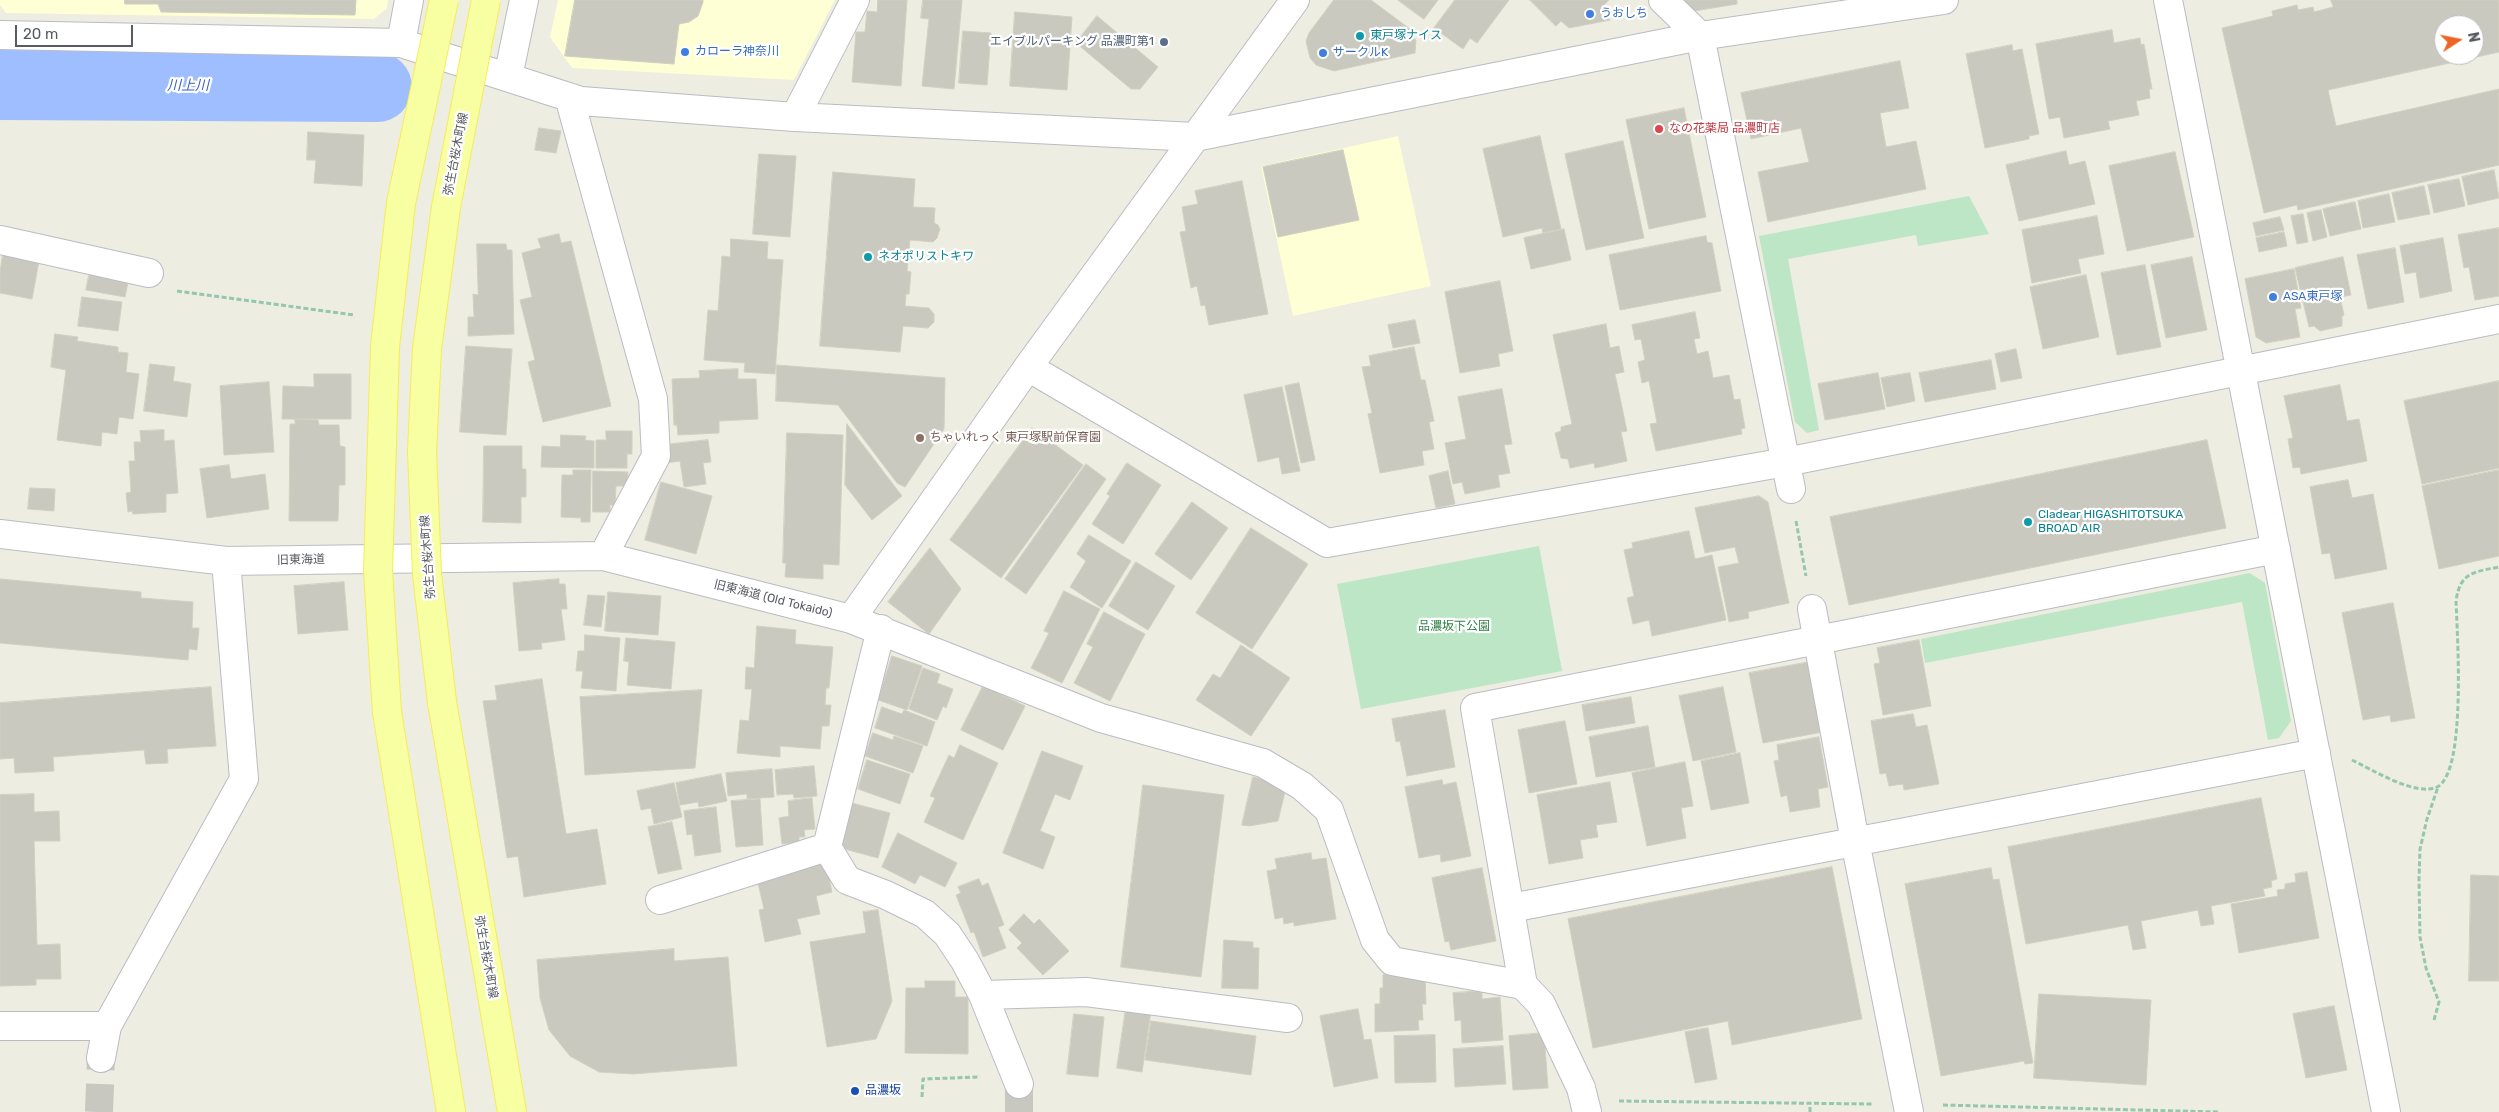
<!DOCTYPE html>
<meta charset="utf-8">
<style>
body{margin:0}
#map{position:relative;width:2499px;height:1112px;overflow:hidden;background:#edede1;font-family:Rubik,sans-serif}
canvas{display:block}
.north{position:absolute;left:2434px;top:15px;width:50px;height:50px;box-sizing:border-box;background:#fff;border:1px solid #bdbdc0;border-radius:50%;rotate:79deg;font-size:14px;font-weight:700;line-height:20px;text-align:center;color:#595b62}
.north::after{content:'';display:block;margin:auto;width:18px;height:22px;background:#ed6526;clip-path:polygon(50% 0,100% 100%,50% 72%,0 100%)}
.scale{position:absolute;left:15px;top:25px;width:118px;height:22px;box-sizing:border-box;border:2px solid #595b62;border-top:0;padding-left:6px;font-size:15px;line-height:18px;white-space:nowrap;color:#595b62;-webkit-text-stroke:4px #fff;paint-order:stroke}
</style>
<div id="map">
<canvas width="2499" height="1112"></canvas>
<div class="north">N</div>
<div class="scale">20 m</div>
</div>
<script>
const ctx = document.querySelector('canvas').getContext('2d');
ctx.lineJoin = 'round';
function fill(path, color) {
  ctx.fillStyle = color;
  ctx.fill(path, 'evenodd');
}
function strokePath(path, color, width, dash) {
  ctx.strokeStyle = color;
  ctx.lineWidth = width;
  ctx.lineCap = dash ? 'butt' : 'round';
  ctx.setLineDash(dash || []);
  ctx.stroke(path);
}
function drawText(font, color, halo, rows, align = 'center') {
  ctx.font = font + ' Rubik,"Noto Sans JP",sans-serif';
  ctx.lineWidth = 4.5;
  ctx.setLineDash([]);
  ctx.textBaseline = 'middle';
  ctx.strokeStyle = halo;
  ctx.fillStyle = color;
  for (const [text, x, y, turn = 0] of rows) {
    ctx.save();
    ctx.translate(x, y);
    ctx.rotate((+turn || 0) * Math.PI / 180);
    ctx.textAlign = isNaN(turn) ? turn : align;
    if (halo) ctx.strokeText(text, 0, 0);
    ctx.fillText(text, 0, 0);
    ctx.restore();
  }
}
fill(new Path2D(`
 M0 0H388L387 8 374 19 6 13 0 5Z
 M558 0H835L794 80 572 68 550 37Z
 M1398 136 1431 286 1293 316 1261 166Z`), '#feffd4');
fill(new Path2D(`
 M1969 196 1989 234 1918 246 1916 235 1788 259 1819 430 1807 433 1795 422 1759 236Z
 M1539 546 1562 671 1361 709 1337 584Z
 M2250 573 2265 583 2291 721 2279 738 2268 740 2242 602 1925 663 1921 639Z`), '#bce6c6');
strokePath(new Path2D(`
 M0 85 377 87`), '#9ebeff', 70);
const building = new Path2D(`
 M125 0H356L355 15 161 12 158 4H125Z
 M575 0H703V2L698 16 689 22 679 24 674 64 565 56Z
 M878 0H907L901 86 852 82 856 32H865L867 11 877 12Z
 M923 0H962L954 89 922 86 929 19 921 18Z
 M1334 0H1371L1410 29 1406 33 1416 40 1415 53 1334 71 1316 65 1310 58 1306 41 1309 33Z
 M1398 0H1438L1424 19Z
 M1455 0H1509L1477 43 1470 38 1463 49 1434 28Z
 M1530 0H1609L1600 9 1610 20 1569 28 1561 21 1556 26Z
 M1684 0H1737V4L1694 11 1683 2Z
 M2331 0H2499V52L2328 90 2336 126 2499 89V165L2298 210 2297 205 2264 213 2222 28 2273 16 2272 11 2297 5 2298 10 2313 7 2314 12 2333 7ZM2444 25H2474V55H2444Z
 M1015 12 1072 17 1067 90 1010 86Z
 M1097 16 1158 67 1140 89H1131L1076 43Z
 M2112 30 2114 43 2140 38 2141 45 2144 44 2152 89H2149L2150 98 2136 101 2139 115 2108 121 2110 129 2064 138 2060 117 2049 119 2036 44Z
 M963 31 991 33 987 85 959 83Z
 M2012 45 2013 51 2022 49 2039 134 2029 136V139L1985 148 1966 54Z
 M1900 61 1909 108 1880 113 1886 147 1916 141 1926 189 1768 222 1758 172 1809 162 1801 128 1751 139 1741 93Z
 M1684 108 1706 217 1649 229 1626 120Z
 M539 128 561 131 556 153 535 150Z
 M308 132 364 135 362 186 314 183 316 160H307Z
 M1540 136 1561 229 1543 233 1542 228 1503 237 1483 149Z
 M1623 141 1644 238 1586 250 1565 154Z
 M1343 150 1359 220 1278 237 1263 167Z
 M2066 151 2069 165 2085 161 2095 204 2019 221 2006 165Z
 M2175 152 2194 237 2127 251 2109 166Z
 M759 154 796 156 790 237 753 234Z
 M2494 170 2499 198 2468 205 2462 177Z
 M833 172 915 179 913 207 935 208 934 223 938 225 940 229 937 238 933 242 910 240 907 271 911 272 909 294H906L905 306 929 308 934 314V322L928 328 903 326 900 352 820 346Z
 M2459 179 2465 206 2434 213 2428 185Z
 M1242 181 1268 314 1209 325 1205 305 1201 306 1197 286 1191 288 1180 232 1186 231 1182 207 1198 204 1195 191Z
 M2424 186 2430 214 2398 220 2392 193Z
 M2389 194 2395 222 2363 228 2358 201Z
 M2355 202 2361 229 2330 236 2323 209Z
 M2321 210 2327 237 2313 241 2307 213Z
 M2303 214 2308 242 2297 244 2291 216Z
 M2097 216 2104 254 2078 259 2081 273 2032 283 2022 230Z
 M2280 217 2284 230 2256 236 2253 223Z
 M2499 228V296L2475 300 2469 267 2464 268 2458 235Z
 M1564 229 1571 260 1531 269 1524 238Z
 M2284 232 2287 246 2259 252 2256 238Z
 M559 234 561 243 571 241 611 406 543 422 528 362 535 360 520 300 532 297 522 253 541 248 538 239Z
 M1706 236 1707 242 1712 243 1721 291 1620 310 1609 255Z
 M2443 238 2452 291 2420 298 2416 272 2405 274 2400 246Z
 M731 239 768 242 767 259 783 260 775 374 744 372 745 363 704 360 708 310 718 311 722 256 730 257Z
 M477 244H506L507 250H512L514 334 468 336V317H474L473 294 478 295Z
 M2395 248 2404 302 2368 309 2357 255Z
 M3 254 39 261 32 299 0 293V272Z
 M2192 257 2207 330 2166 338 2151 265Z
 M2343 257 2351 295 2340 297 2344 315 2342 316V326L2320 331 2314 326 2309 327 2295 268Z
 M2145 265 2161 347 2117 355 2101 273Z
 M2294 269 2301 308 2295 309 2300 337 2266 343 2256 337 2245 279Z
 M90 271 129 278 125 297 86 290Z
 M2086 275 2099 337 2043 349 2030 287Z
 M1500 281 1513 351 1498 354 1500 366 1460 373 1445 292Z
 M82 297 122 302 118 331 78 326Z
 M1695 312 1700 338 1694 339 1697 354 1708 351 1713 378 1729 375 1734 400 1740 399 1745 428 1741 429 1742 434 1656 451 1650 424 1657 423 1649 381 1642 383 1638 362 1645 360 1641 339 1635 340 1632 325Z
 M1415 320 1420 343 1393 348 1388 325Z
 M1606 324 1610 348 1619 346 1624 372 1615 374 1627 431 1621 432 1627 461 1595 468 1594 463 1570 468 1568 459 1561 458 1555 433 1561 431V427L1572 424 1553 335Z
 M55 334 78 337 77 341 118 347V352L128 353 126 372 139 374 133 419 119 417 117 434 102 432 101 446 57 440 66 370 51 367Z
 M466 346 512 349 506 435 460 432Z
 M1414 347 1421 380H1425L1434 421 1429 422 1434 449 1422 451 1424 465 1380 473 1368 414 1372 413 1362 367 1371 366 1369 356Z
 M2016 349 2022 378 2001 382 1995 354Z
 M1991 360 1996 389 1925 402 1919 373Z
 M150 364 175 367 173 381 191 384 187 417 144 411Z
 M777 365 945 378 944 429 905 487 897 483 838 405 776 401Z
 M738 369V379H756L758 419 719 421V433L678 435 677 425H674L672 379 700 378 699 371Z
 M1878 373 1885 409 1825 420 1818 384Z
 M1910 373 1915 401 1887 407 1881 378Z
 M314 374H351V419H282L283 386 314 387Z
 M2499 381V468L2422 484 2404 401Z
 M269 382 274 452 224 455 220 386Z
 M1299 383 1315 460 1301 463 1285 386Z
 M2340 385 2347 421 2359 419 2367 461 2301 474 2300 467 2293 468 2288 439 2293 438 2284 396Z
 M1282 387 1300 471 1282 474 1279 457 1258 462 1244 395Z
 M1502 389 1512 444 1504 445 1510 473 1498 475 1500 487 1465 494 1462 482 1453 484 1445 443 1466 439 1458 397Z
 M295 419 318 420 319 425H339L340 446 345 447V485H339L338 521H289L290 424H295Z
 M847 424 902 496 872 520 845 485Z
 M1032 428 1083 465 1001 578 950 540Z
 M164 430V441L174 440 178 493 166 494V512L133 514 132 511 128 512 126 493 131 492 129 461H135L134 442H141L140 431Z
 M606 431H632V454H627V468H596V440H606Z
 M787 433 843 435 839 565 823 564V579L785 577 786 563H783Z
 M561 435 586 436 585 440 594 441V468L541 467 542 446 560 447Z
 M708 440 711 462 703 463 706 484 684 487 680 461 666 463 664 445Z
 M2207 440 2226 528 1849 605 1830 517Z
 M484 446H522V469H526V497H521V523L483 522Z
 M1127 463 1161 485 1123 544 1092 524 1110 496 1107 494Z
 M1086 464 1106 479 1026 594 1005 579Z
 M229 465 231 479 265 474 269 509 207 518 200 469Z
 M573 470H591L590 522H581V518L561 517 562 475H573Z
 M2499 470V556L2439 569 2422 486Z
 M593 471 628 472 627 486H616L615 505H610V512H593Z
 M1448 471 1455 504 1436 508 1429 476Z
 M2348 480 2352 498 2373 494 2387 569 2335 579 2330 553 2322 554 2310 487Z
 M661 482 712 496 696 554 645 540Z
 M30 488 55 489 54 511 28 509Z
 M1759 496 1768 502 1789 603 1748 612 1749 618 1729 622 1718 567 1739 563 1735 547 1705 553 1695 508Z
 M1192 502 1228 528 1191 580 1155 554Z
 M1251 528 1308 564 1252 649 1196 613Z
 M1689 531 1695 559 1712 555 1726 620 1652 636 1649 620 1633 624 1627 598 1634 596 1624 550 1633 548 1632 543Z
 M1089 535 1131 561 1102 608 1070 587 1086 561 1077 554Z
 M930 548 961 589 929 634 888 602Z
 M1136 562 1175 586 1148 630 1109 606Z
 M0 579 141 592V598L193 602 192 628H199L197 650 189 649 188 660 0 643Z
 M559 579V584H565L567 609H561L565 640 541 643 542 649 519 651 513 583Z
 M344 582 348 630 298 634 294 586Z
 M1064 591 1100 609 1062 683 1031 668 1049 633 1044 631Z
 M608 592 661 596 658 635 605 631Z
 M588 595 605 596 601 627 584 625Z
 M2393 603 2415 718 2391 722 2390 715 2363 720 2342 613Z
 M1104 612 1145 634 1110 701 1074 683 1093 647 1087 644Z
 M757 626 796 630 795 644 833 647 829 688H826L825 705H831L829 726H822L820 749 780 746V757L737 753 740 720 749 721 752 689H745L746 667 754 668Z
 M585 635 620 638 616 691 581 688 583 671H576L578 651H584Z
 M626 638 675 642 671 689 627 685 629 662 624 661Z
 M1919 640 1931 706 1883 715 1874 664 1880 663 1877 648Z
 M1241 645 1290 678 1251 736 1196 700 1213 674 1220 678Z
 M892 656 922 666 907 710 878 700Z
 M1810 662 1823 732 1763 743 1749 673Z
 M923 668 940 674 937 683 953 689 946 708 943 706 937 720 909 709Z
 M542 679 566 834 597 829 606 884 524 897 518 856 507 858 483 701 497 700 495 686Z
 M983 686 1025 706 1003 750 961 730Z
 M211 687 216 746 167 749 168 763 146 764 144 750 53 757 54 771 15 773 14 758 0 759V703Z
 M1723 687 1736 752 1693 761 1679 696Z
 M702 690 695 768 585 775 580 697Z
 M1631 697 1635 723 1586 731 1582 705Z
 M882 707 902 714 904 710 935 722 927 746 875 728Z
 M1445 710 1455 767 1407 776 1400 741 1396 742 1392 719Z
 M1913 714 1916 727 1927 725 1939 784 1904 790 1903 784 1889 786 1886 773 1880 774 1871 721Z
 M1565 721 1577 784 1529 793 1518 730Z
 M1648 726 1655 767 1596 777 1589 737Z
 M873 733 893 740 894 736 923 746 913 773 865 756Z
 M1819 737 1828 787 1818 789 1820 807 1790 812 1787 795 1781 797 1774 761 1779 760 1777 745Z
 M960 745 998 763 963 840 924 822 935 798 930 796 949 755 954 758Z
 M1042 751 1083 766 1070 800 1055 794 1040 831 1055 837 1043 869 1003 853Z
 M1740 753 1749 803 1711 810 1701 761Z
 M867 760 910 774 900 804 858 789Z
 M1685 762 1693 806 1681 808 1686 838 1647 846 1632 773Z
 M814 766 817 796 794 798 793 794 777 795 775 770Z
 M772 769 774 797 747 799V794L728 796 726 773Z
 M721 774 727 801 699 807 698 802 680 805 676 783Z
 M1253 777 1278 783 1285 792 1278 821 1249 826 1242 825Z
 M1442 780 1443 785 1456 782 1471 856 1441 862 1440 854 1419 858 1405 787Z
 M1610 782 1617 822 1596 825 1598 837 1580 840 1583 858 1549 864 1537 795Z
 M674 783 682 817 654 824 651 808 641 810 637 791Z
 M1143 785 1224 795 1201 977 1121 967Z
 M34 794V812L59 811 60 841H34L37 945 60 944 61 979H36V985L0 986V795Z
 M812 798 815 829 804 830 805 837H799V842L782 844 779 818 789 816 788 801Z
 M2261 798 2277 879 2271 881 2272 887 2263 889 2265 896 2211 906 2214 924 2201 926 2198 910 2141 921 2146 948 2133 950 2128 925 2026 944 2008 847Z
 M760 799 763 845 736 847 731 801Z
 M848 802 890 813 878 858 837 847Z
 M716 807 721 852 695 856 692 834 687 835 684 811Z
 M672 822 682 869 658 874 648 827Z
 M898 833 957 863 945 887 920 875 915 884 882 867Z
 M1311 853 1312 860 1326 858 1336 919 1294 926V922L1284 924 1283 917 1275 919 1267 871 1277 869 1275 859Z
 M826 863 832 892 816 896 820 914 797 919 801 934 765 942 759 910 764 909 757 879Z
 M1832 867 1862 1019 1732 1045 1728 1021 1593 1048 1568 919Z
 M1482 868 1496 941 1451 950 1449 941 1445 942 1432 878Z
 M1991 868 1993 880 1999 879 2033 1063 2025 1064 2024 1061 1941 1076 1905 884Z
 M2307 872 2319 938 2239 953 2231 904 2278 896 2277 890 2285 889V884L2296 882 2295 874Z
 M2471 875 2499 876V981H2469Z
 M979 879 982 886 988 883 1004 925 998 927 1006 948 983 957 974 932 971 933 956 895 961 893 958 887Z
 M878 910 892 1001 876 1039 827 1047 810 942 866 933 863 912Z
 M1024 914 1034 924 1039 919 1069 951 1043 975 1017 948 1022 943 1009 930Z
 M1224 940 1253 942V948H1259L1258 989 1222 988Z
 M674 949V961L728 957 737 1066 633 1074 599 1072 570 1056 549 1030 540 998 537 960Z
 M1425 974 1426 1004H1422L1423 1020H1418L1419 1030 1375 1032V1004H1380V988H1383V975Z
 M925 981H955V997H968V1054L905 1053 906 988H925Z
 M1482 991V999L1500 997 1503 1040 1462 1043 1461 1020 1455 1021 1453 993Z
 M2039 994 2151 1000 2146 1085 2034 1078Z
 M2334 1006 2347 1070 2306 1078 2293 1014Z
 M1126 1008 1151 1011 1142 1072 1117 1068Z
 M1358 1009 1364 1040 1371 1039 1378 1078 1334 1087 1320 1016Z
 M1074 1014 1104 1017 1098 1077 1067 1074Z
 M1151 1021 1256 1036 1251 1075 1145 1060Z
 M1708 1028 1717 1079 1695 1083 1685 1032Z
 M1544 1033 1548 1088 1513 1090 1509 1036Z
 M1435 1035 1436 1082 1395 1083 1394 1036Z
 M1503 1046 1506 1084 1455 1087 1453 1049Z`);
fill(building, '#cac9c0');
strokePath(building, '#d2d0bf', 1);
strokePath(new Path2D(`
 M99 1112 101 1058
 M1019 1112V1084`), '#c8c8c1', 28, [28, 14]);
const minor = new Path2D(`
 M1663 0 1700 36 1791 489
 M2168 0 2386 1112
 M0 35 401 43 581 101 795 117 1195 137 1700 36 1944 0
 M401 43 409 0
 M508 77 524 0
 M569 97 653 399 656 456 603 556
 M795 117 855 0
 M0 240 149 273
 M1028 367 1327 543 1786 462 2499 319
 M0 534 226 561 603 556 851 619 1101 718 1263 763 1302 786 1329 810 1375 940 1392 961 1523 985 1541 1004 1581 1088 1587 1112
 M1812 609 1855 841 1909 1112
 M851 619 1028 367 1295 0
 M881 629 827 847 847 880 886 895 925 914 947 934 965 961 983 995 1019 1084
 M660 900 827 847
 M1511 908 2316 753
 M1523 985 1475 708 2276 549
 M983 995 1086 992 1288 1018
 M0 1026H107
 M101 1058 107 1026 244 779 226 561`);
const major = new Path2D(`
 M442 702 512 1112
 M387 712 451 1112`);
strokePath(minor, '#bbbcc3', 30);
strokePath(major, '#f4ee52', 30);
strokePath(new Path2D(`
 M177 291 354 315
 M1796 521 1806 576
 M2352 760C2371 769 2416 797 2437 787 2467 773 2457 631 2456 601 2460 572 2474 572 2499 567
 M2434 1020 2439 1002 2426 968 2420 937 2419 880 2420 849 2427 819 2438 787
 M922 1097 923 1079 980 1077
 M1619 1101 1872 1104
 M1943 1105 2218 1112
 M1810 1112V1105`), '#95c6af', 3, [5, 2.5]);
strokePath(minor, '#fff', 28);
strokePath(major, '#f8ffa3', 28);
const majorBridge = new Path2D(`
 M442 702 427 574 422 451 427 349 446 207 486 0
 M387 712 378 571 385 347 401 203 444 0`);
strokePath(majorBridge, '#f4ee52', 30, []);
strokePath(majorBridge, '#f8ffa3', 28);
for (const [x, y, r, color] of [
 [1590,14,5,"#3f7fe0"],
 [1360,36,5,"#0f9aa8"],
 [1164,42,5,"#5c6f8a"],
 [685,52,5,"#3f7fe0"],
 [1323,53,5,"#3f7fe0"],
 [1659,129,5,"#e0444e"],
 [868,257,5,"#0f9aa8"],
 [2273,297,5,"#3f7fe0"],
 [920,438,5,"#8d6e63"],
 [2028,522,5,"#0f9aa8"],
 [855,1091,5,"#1a4fb4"]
]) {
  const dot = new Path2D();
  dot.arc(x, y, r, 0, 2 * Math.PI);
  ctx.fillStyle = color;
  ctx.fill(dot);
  strokePath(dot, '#fff', 2);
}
drawText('12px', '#366cbe', '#fff', [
 ["うおしち",1600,14],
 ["カローラ神奈川",695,52],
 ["サークルK",1333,53],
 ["ASA東戸塚",2283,297]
], 'left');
drawText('12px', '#0d838f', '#fff', [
 ["東戸塚ナイス",1370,36],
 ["ネオポリストキワ",878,257],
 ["Cladear HIGASHITOTSUKA",2038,515],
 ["BROAD AIR",2038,529]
], 'left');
drawText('12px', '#4e5e75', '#fff', [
 ["エイブルパーキング 品濃町第1",1154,42]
], 'right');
drawText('12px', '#be3a42', '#fff', [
 ["なの花薬局 品濃町店",1669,129]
], 'left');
drawText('12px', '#595b62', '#fff', [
 ["弥生台桜木町線",456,154,-79],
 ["弥生台桜木町線",428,557,-94],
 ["旧東海道",301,560,-1],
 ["旧東海道 (Old Tokaido)",773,599,14],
 ["弥生台桜木町線",486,957,80]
]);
drawText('12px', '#785e54', '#fff', [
 ["ちゃいれっく 東戸塚駅前保育園",930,438]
], 'left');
drawText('12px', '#318148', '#fff', [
 ["品濃坂下公園",1454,627]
]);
drawText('12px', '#164399', '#fff', [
 ["品濃坂",865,1091]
], 'left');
drawText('italic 14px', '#3e60c5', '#fff', [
 ["川上川",188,86]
]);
</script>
